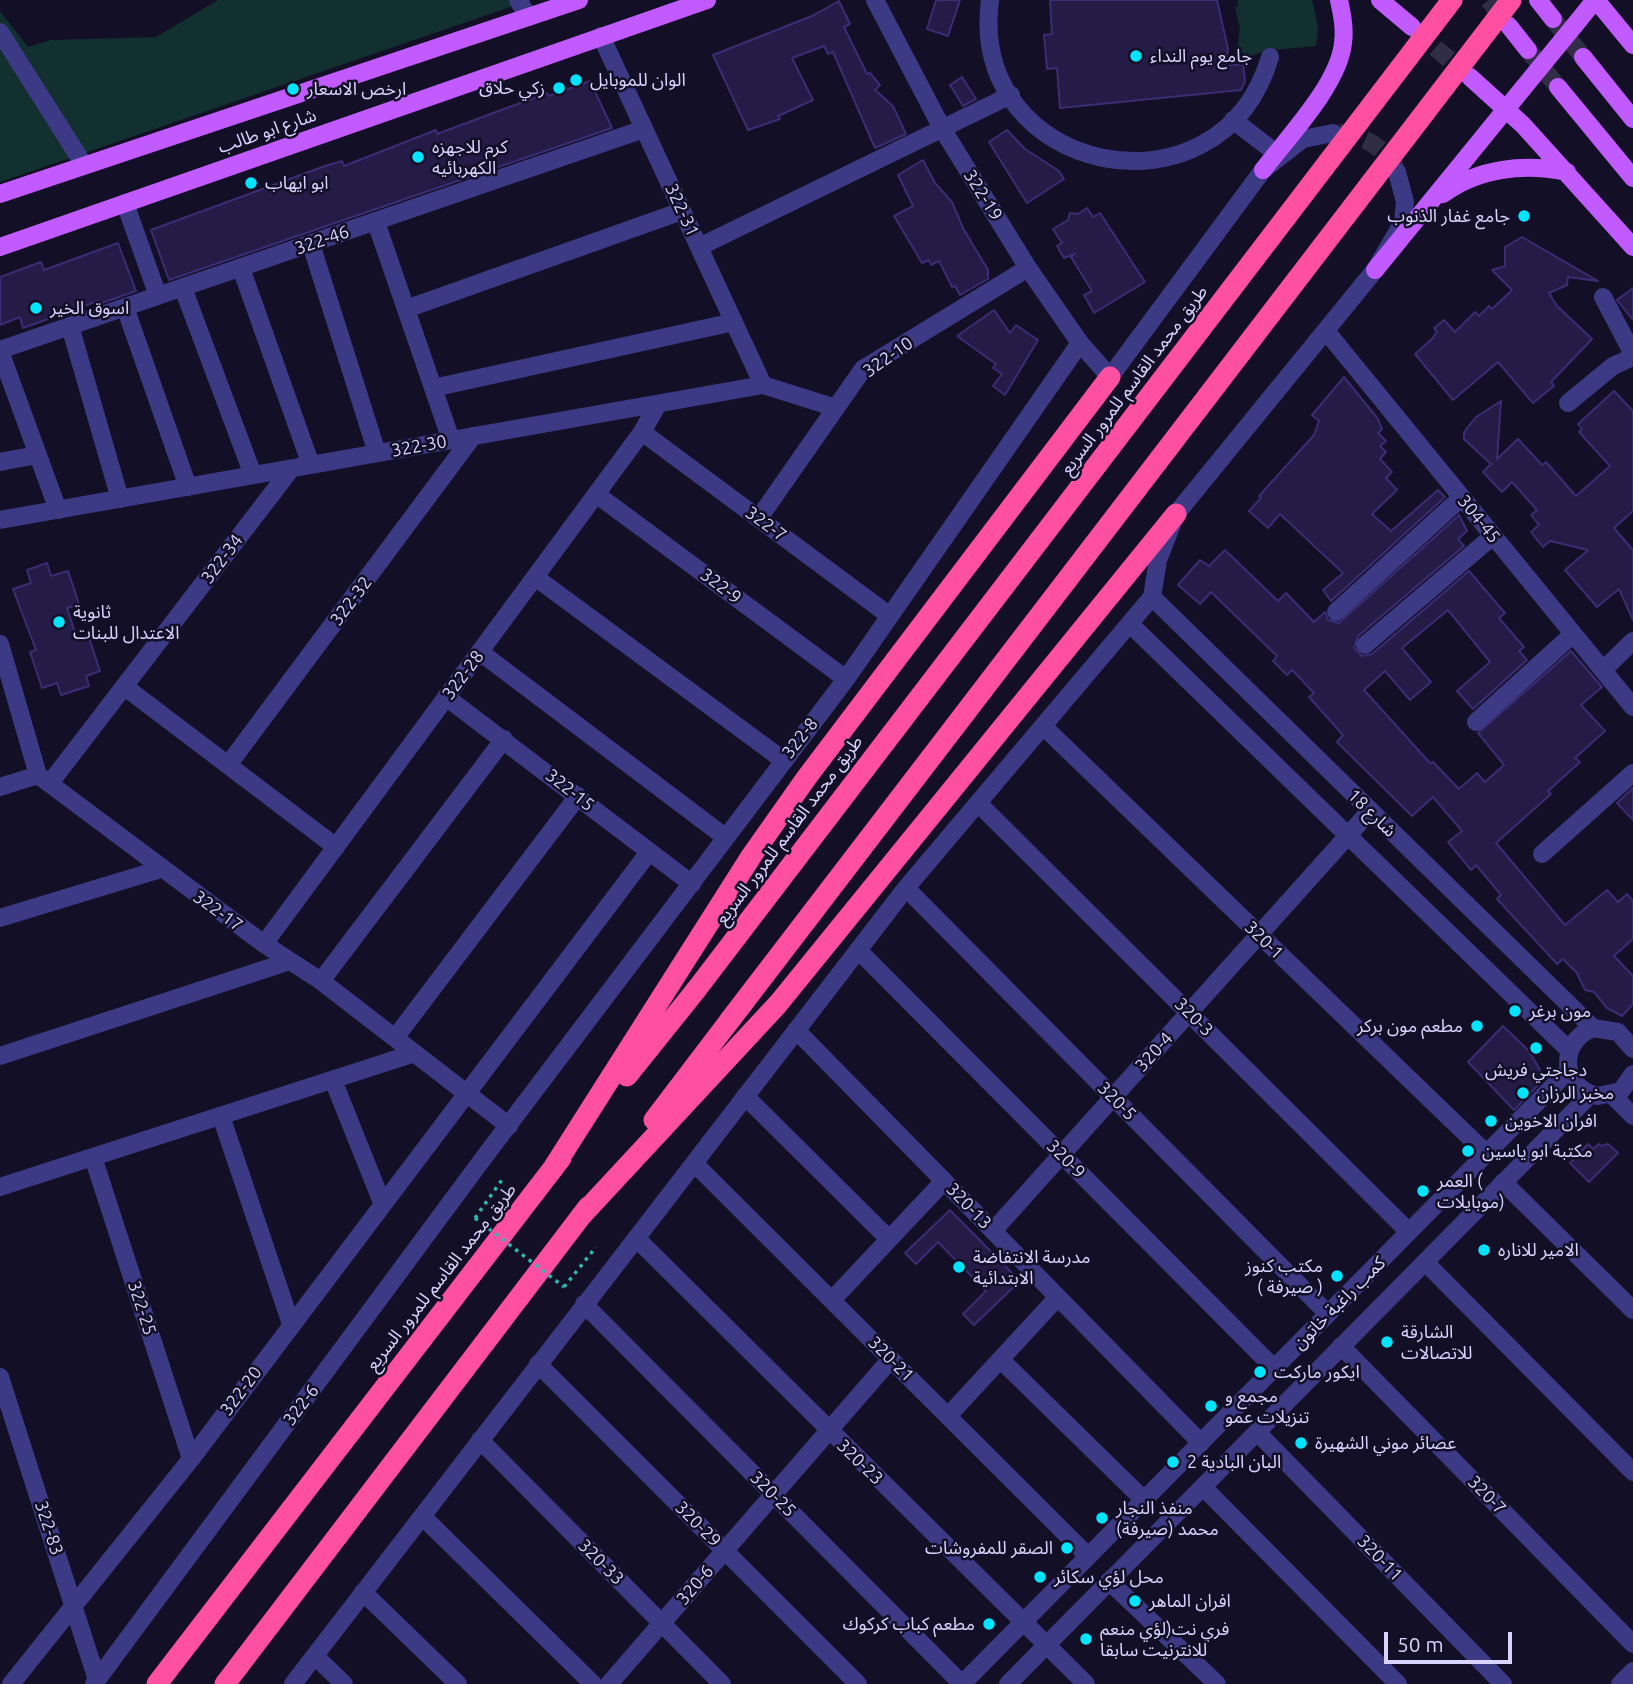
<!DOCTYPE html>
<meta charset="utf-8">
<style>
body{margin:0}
#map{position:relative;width:1633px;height:1684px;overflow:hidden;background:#130f26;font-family:Ubuntu,sans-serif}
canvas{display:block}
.scale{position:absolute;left:1384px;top:1632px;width:128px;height:32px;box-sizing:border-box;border:4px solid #d9d4ff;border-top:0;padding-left:9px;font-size:21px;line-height:24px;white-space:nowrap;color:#d9d4ff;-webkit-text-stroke:5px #130f26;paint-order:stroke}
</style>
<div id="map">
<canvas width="1633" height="1684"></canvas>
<div class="scale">50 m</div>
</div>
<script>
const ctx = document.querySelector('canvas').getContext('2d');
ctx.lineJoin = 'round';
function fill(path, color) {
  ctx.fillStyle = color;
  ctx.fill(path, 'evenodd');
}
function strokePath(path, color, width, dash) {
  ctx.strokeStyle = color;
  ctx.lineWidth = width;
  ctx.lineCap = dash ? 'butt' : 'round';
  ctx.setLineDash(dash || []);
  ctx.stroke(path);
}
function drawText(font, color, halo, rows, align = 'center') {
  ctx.font = font + ' Ubuntu,"Noto Sans Arabic",sans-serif';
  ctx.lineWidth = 5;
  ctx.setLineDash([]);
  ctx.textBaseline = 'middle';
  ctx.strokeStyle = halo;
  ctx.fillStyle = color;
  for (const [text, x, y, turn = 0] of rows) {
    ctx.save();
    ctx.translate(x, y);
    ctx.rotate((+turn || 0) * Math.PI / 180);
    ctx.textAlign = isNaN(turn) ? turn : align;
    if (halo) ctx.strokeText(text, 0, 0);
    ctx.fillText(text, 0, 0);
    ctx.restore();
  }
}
fill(new Path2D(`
 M218 0H531L0 182V11L28 47 51 40 156 37Z
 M1238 0H1312L1318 26 1316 46 1264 51 1235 62 1240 29 1235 7H1238Z`), '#12302f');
const building = new Path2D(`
 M936 0H960L948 36 927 29Z
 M1050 0H1217L1228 49 1225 66 1243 64 1245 81 1241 90 1060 108 1057 68 1047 69 1044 35 1052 34Z
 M839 1 850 24 844 27 867 74 870 73 880 85 875 90 893 106 906 134 875 148 833 52 828 54 824 46 792 58 813 100 778 116 780 119 748 130 713 55 812 16Z
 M962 77 976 99 963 106 950 85Z
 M590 81 612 128 169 280 151 230 325 166 342 161 344 166 436 130 437 134 547 93 549 96Z
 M1007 130 1025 149 1059 171 1064 179 1027 203 989 142Z
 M923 160 935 183 952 202 963 228 988 270V279L960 295 955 286 952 287 939 261 931 265 929 260 922 263 894 216 913 206 898 175Z
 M1087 208 1093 217 1100 213 1145 282 1094 313 1084 295 1092 291 1071 257 1075 254 1064 258 1057 246 1062 243 1053 229 1068 220 1070 213 1078 214Z
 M1522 237 1598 281 1568 277 1567 285 1549 293 1557 306 1592 339 1551 382 1554 386 1533 403 1498 362 1453 400 1415 354 1433 338 1437 331 1434 328 1444 320 1455 332 1475 312 1479 316 1489 306 1492 309 1512 290 1492 270 1505 266V247Z
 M118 243 136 291 99 304 98 301 23 328 20 317 0 325V277L41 262 44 270Z
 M1633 288V320L1617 300Z
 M994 310 1010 333 1016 325 1038 340 1005 395 993 386 1002 374 993 368 996 364 957 336Z
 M1344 377 1378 419 1382 429 1378 433 1386 441 1380 446 1386 452 1380 459 1392 472 1386 478 1397 490 1372 514 1391 531 1438 490 1445 497 1331 601 1323 590 1343 573 1280 514 1268 528 1249 511 1261 498 1259 496 1314 435 1319 421 1312 415Z
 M1614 391 1633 411V511L1614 528 1633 550V620L1619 589 1597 607 1565 570 1588 550 1550 541 1543 547 1531 532 1539 525 1531 515 1537 510 1512 482 1502 492 1483 472 1491 464 1464 439V432L1476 417 1501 401 1497 459 1518 439 1542 465 1546 462 1576 496 1610 466 1579 432 1582 429 1578 424Z
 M1459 515 1467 531 1458 539 1464 546 1358 636 1354 648 1362 656 1372 654 1469 571 1505 613 1499 618 1524 647 1519 651 1527 660 1473 709 1457 691 1490 662 1448 610 1402 648 1431 682 1410 700 1385 671 1364 690 1430 763 1433 762 1459 789 1477 773 1485 782 1504 765 1478 733 1571 651 1602 687 1581 705 1605 731 1575 758 1580 762 1548 791 1551 794 1496 843 1565 925 1607 890 1618 902 1627 894 1633 901V939L1614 956 1633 976V1004L1622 1016 1607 1008 1594 992 1585 990 1577 973 1563 959 1557 964 1497 899 1501 895 1476 865 1471 870 1448 842 1462 831 1433 797 1412 816 1337 742 1343 735 1309 697 1314 693 1292 670 1287 675 1273 661 1277 656 1211 592 1200 604 1178 585 1200 560 1209 566 1225 550 1278 601 1286 593 1314 622 1325 612 1328 620 1339 623Z
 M47 563 51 576 68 571 79 604 67 608 77 639 88 635 100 671 86 676 89 686 61 695 57 683 42 688 30 652 36 650 13 589 31 583 27 570Z
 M1633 788V820L1617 803Z
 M1503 1026 1529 1051 1540 1070V1083L1514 1110 1468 1062Z
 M1588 1144 1593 1149 1599 1144 1601 1146 1608 1144 1618 1153 1589 1182 1570 1163Z
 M950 1210 1020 1281 974 1325 963 1314 986 1291 938 1242 916 1264 905 1253Z`);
fill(building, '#241b47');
strokePath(building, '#3b2d73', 2);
strokePath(new Path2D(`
 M1339 133C1362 135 1385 147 1396 169`), '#312d47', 18, [18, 9]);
strokePath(new Path2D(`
 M1489 0 1508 25
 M1553 19 1583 57
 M1415 30 1468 76
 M1528 50 1558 87`), '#312d47', 18, [18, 9]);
strokePath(new Path2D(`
 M475 1218 504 1177
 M564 1287 596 1247`), '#2fb8b0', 3.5, [3.5, 5]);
strokePath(new Path2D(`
 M518 0 529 17
 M875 0 943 130 1028 268 1080 343 1110 377 1263 170 1303 139 1333 133
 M990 0C967 175 1220 227 1270 57
 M0 32 84 165
 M601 36 763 385
 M1233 120 1276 153
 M125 203 158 296
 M376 222 451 440
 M311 244 377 453
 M699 247 1011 95
 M241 268 311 465
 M183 288 253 475
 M1603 297 1633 354
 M125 307 188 487
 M406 309 682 211
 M70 326 120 499
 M1326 331 1633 707
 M0 350 644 129
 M0 351 58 510
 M433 388 734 322
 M1568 403 1613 366 1633 357
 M642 432 890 616
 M0 462 37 455
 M596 494 846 679
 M759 518 863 369 1028 268
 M0 520 763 385 836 408
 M535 577 783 760
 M1152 597 1593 1028
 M1336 612 1462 497
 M1130 624 1569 1050
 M0 644 38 775 264 944 321 981 509 1126
 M1365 645 1493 536
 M480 652 725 837
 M1603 670 1633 641
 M125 687 336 847
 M446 697 692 884
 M1476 722 1573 634
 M1043 726 1487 1154
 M228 765 473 436
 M50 783 291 469
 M0 787 38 775
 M978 803 1409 1232
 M1542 854 1633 773
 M906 888 1328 1314
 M0 918 161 869
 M264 944 642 432 658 404
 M858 950 1274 1368
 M321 981 504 739
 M796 1030 1201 1443
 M395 1038 578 796
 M1633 1049 1618 1032 1593 1028C1558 1042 1560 1088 1598 1096L1621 1091 1633 1074
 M0 1056 290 961
 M333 1080 383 1205
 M1612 1095 1633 1116
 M745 1096 889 1239
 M221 1116 291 1324
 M93 1157 191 1459
 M694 1163 1088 1556
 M1503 1182 1633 1310
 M0 1187 415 1053
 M993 1231 1370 811
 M636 1238 1086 1684
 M1425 1262 1633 1472
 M832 1300 944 1181
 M584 1304 962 1684
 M1341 1346 1633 1644
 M1001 1360 1144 1500
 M538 1364 858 1684
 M0 1377 97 1680
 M948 1416 1058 1297
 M1257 1432 1503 1684
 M480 1440 722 1684
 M1203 1487 1398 1684
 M422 1516 593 1684
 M1109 1581 1217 1684
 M363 1592 458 1684
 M315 1656 344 1684
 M11 1684 191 1459 649 852
 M94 1684 482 1160 846 679 1080 343
 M293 1684 906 888 1152 597 1158 560 1176 514 1375 270 1403 222 1405 202 1397 172
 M609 1684 891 1359
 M962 1684 1568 1071
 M1008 1684 1590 1095
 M1620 1684 1633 1671`), '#3d3a85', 18);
strokePath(new Path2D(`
 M1380 0 1412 27
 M1538 0 1553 19
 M1596 0 1633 45
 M1509 26 1528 50
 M1574 26 1595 0
 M1583 57 1633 119
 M1470 77 1523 125 1633 247
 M1558 87 1633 178
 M1263 170C1288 137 1339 84 1343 43 1345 28 1342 14 1339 0
 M0 194 579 0
 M1443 194C1479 168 1524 163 1567 172
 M0 247 707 0
 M1375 270 1524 87`), '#c25bff', 18);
strokePath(new Path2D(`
 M627 1076 696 990
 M654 1120 730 1020
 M552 1170 752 855 807 777 1110 377
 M581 1216 778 1004 1176 514
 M157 1684 561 1158
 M225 1684 588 1207`), '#ff4fa3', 21);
strokePath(new Path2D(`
 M475 1218 564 1287`), '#2fb8b0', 3.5, [3.5, 5]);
strokePath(new Path2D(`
 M1524 87 1574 26`), '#c25bff', 18);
strokePath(new Path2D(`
 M696 990 1452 0
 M730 1020 1511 0`), '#ff4fa3', 21);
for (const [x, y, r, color] of [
 [1136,56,7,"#00e5ff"],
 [576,80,7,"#00e5ff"],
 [559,88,7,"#00e5ff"],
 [293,89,7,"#00e5ff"],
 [418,157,7,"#00e5ff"],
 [251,183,7,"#00e5ff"],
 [1524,216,7,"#00e5ff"],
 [36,308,7,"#00e5ff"],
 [59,622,7,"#00e5ff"],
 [1515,1011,7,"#00e5ff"],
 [1477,1026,7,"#00e5ff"],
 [1536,1048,7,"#00e5ff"],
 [1523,1093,7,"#00e5ff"],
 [1491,1121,7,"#00e5ff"],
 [1468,1151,7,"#00e5ff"],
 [1423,1191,7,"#00e5ff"],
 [1484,1250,7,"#00e5ff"],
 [959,1267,7,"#00e5ff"],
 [1337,1276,7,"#00e5ff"],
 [1387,1342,7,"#00e5ff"],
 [1260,1372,7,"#00e5ff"],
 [1211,1406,7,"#00e5ff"],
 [1301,1443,7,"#00e5ff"],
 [1173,1462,7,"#00e5ff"],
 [1102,1518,7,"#00e5ff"],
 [1067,1548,7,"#00e5ff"],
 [1040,1577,7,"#00e5ff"],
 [1135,1601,7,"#00e5ff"],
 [989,1624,7,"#00e5ff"],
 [1086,1639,7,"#00e5ff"]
]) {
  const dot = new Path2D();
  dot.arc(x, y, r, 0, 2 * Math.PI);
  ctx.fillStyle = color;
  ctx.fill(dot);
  strokePath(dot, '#130f26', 2.5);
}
drawText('18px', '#d9d4ff', '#130f26', [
 ["جامع يوم النداء",1150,56],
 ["الوان للموبايل",590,80],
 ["زكي حلاق",545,88,"right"],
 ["ارخص الاسعار",307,89],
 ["كرم للاجهزه",432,147],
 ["الكهربائيه",432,168],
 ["ابو ايهاب",265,183],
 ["جامع غفار الذنوب",1510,216,"right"],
 ["اسوق الخير",50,308],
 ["ثانوية",73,612],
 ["الاعتدال للبنات",73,633],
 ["مون برغر",1529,1011],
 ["مطعم مون بركر",1463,1026,"right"],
 ["دجاجتي فريش",1536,1070,"center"],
 ["مخبز الرزان",1537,1093],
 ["افران الاخوين",1505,1121],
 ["مكتبة ابو ياسين",1482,1151],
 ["العمر (",1437,1181],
 ["موبايلات)",1437,1202],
 ["الامير للاناره",1498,1250],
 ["مدرسة الانتفاضة",973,1257],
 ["الابتدائية",973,1278],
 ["مكتب كنوز",1323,1266,"right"],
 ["( صيرفة )",1323,1287,"right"],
 ["الشارقة",1401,1332],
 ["للاتصالات",1401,1353],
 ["ايكور ماركت",1274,1372],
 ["مجمع و",1225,1396],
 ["تنزيلات عمو",1225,1417],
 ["عصائر موني الشهيرة",1315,1443],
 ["البان البادية 2",1187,1462],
 ["منفذ النجار",1116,1508],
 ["محمد (صيرفة)",1116,1529],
 ["الصقر للمفروشات",1053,1548,"right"],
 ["محل لؤي سكائر",1054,1577],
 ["افران الماهر",1149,1601],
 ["مطعم كباب كركوك",975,1624,"right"],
 ["فري نت(لؤي منعم",1100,1629],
 ["للانترنيت سابقا",1100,1650]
], 'left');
drawText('18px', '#d9d4ff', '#130f26', [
 ["شارع ابو طالب",267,131,-19],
 ["322-19",983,195,58],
 ["322-31",682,210,65],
 ["322-46",322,240,-19],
 ["322-10",888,357,-35],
 ["طريق محمد القاسم للمرور السريع",1134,380,-53],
 ["322-30",419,446,-10],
 ["304-45",1479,519,51],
 ["322-7",766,524,36],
 ["322-34",222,559,-53],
 ["322-9",721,586,37],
 ["322-32",351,601,-53],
 ["322-28",463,675,-53],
 ["322-8",800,738,-52],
 ["322-15",570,790,38],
 ["شارع 18",1372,813,44],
 ["طريق محمد القاسم للمرور السريع",789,830,-53],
 ["322-17",218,911,36],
 ["320-1",1264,940,44],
 ["320-3",1194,1017,45],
 ["320-4",1154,1052,-48],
 ["320-5",1117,1101,45],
 ["320-9",1066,1159,45],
 ["320-13",969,1206,46],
 ["طريق محمد القاسم للمرور السريع",441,1277,-52],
 ["كمب راغبة خاتون",1339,1303,-45],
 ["322-25",142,1308,72],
 ["320-21",891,1359,45],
 ["322-20",241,1391,-53],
 ["322-6",301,1405,-53],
 ["320-23",860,1462,44],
 ["320-25",773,1494,45],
 ["320-7",1487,1495,46],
 ["320-29",698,1524,45],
 ["322-83",49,1528,72],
 ["320-11",1380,1558,46],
 ["320-33",601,1562,45],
 ["320-6",695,1585,-49]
]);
</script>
